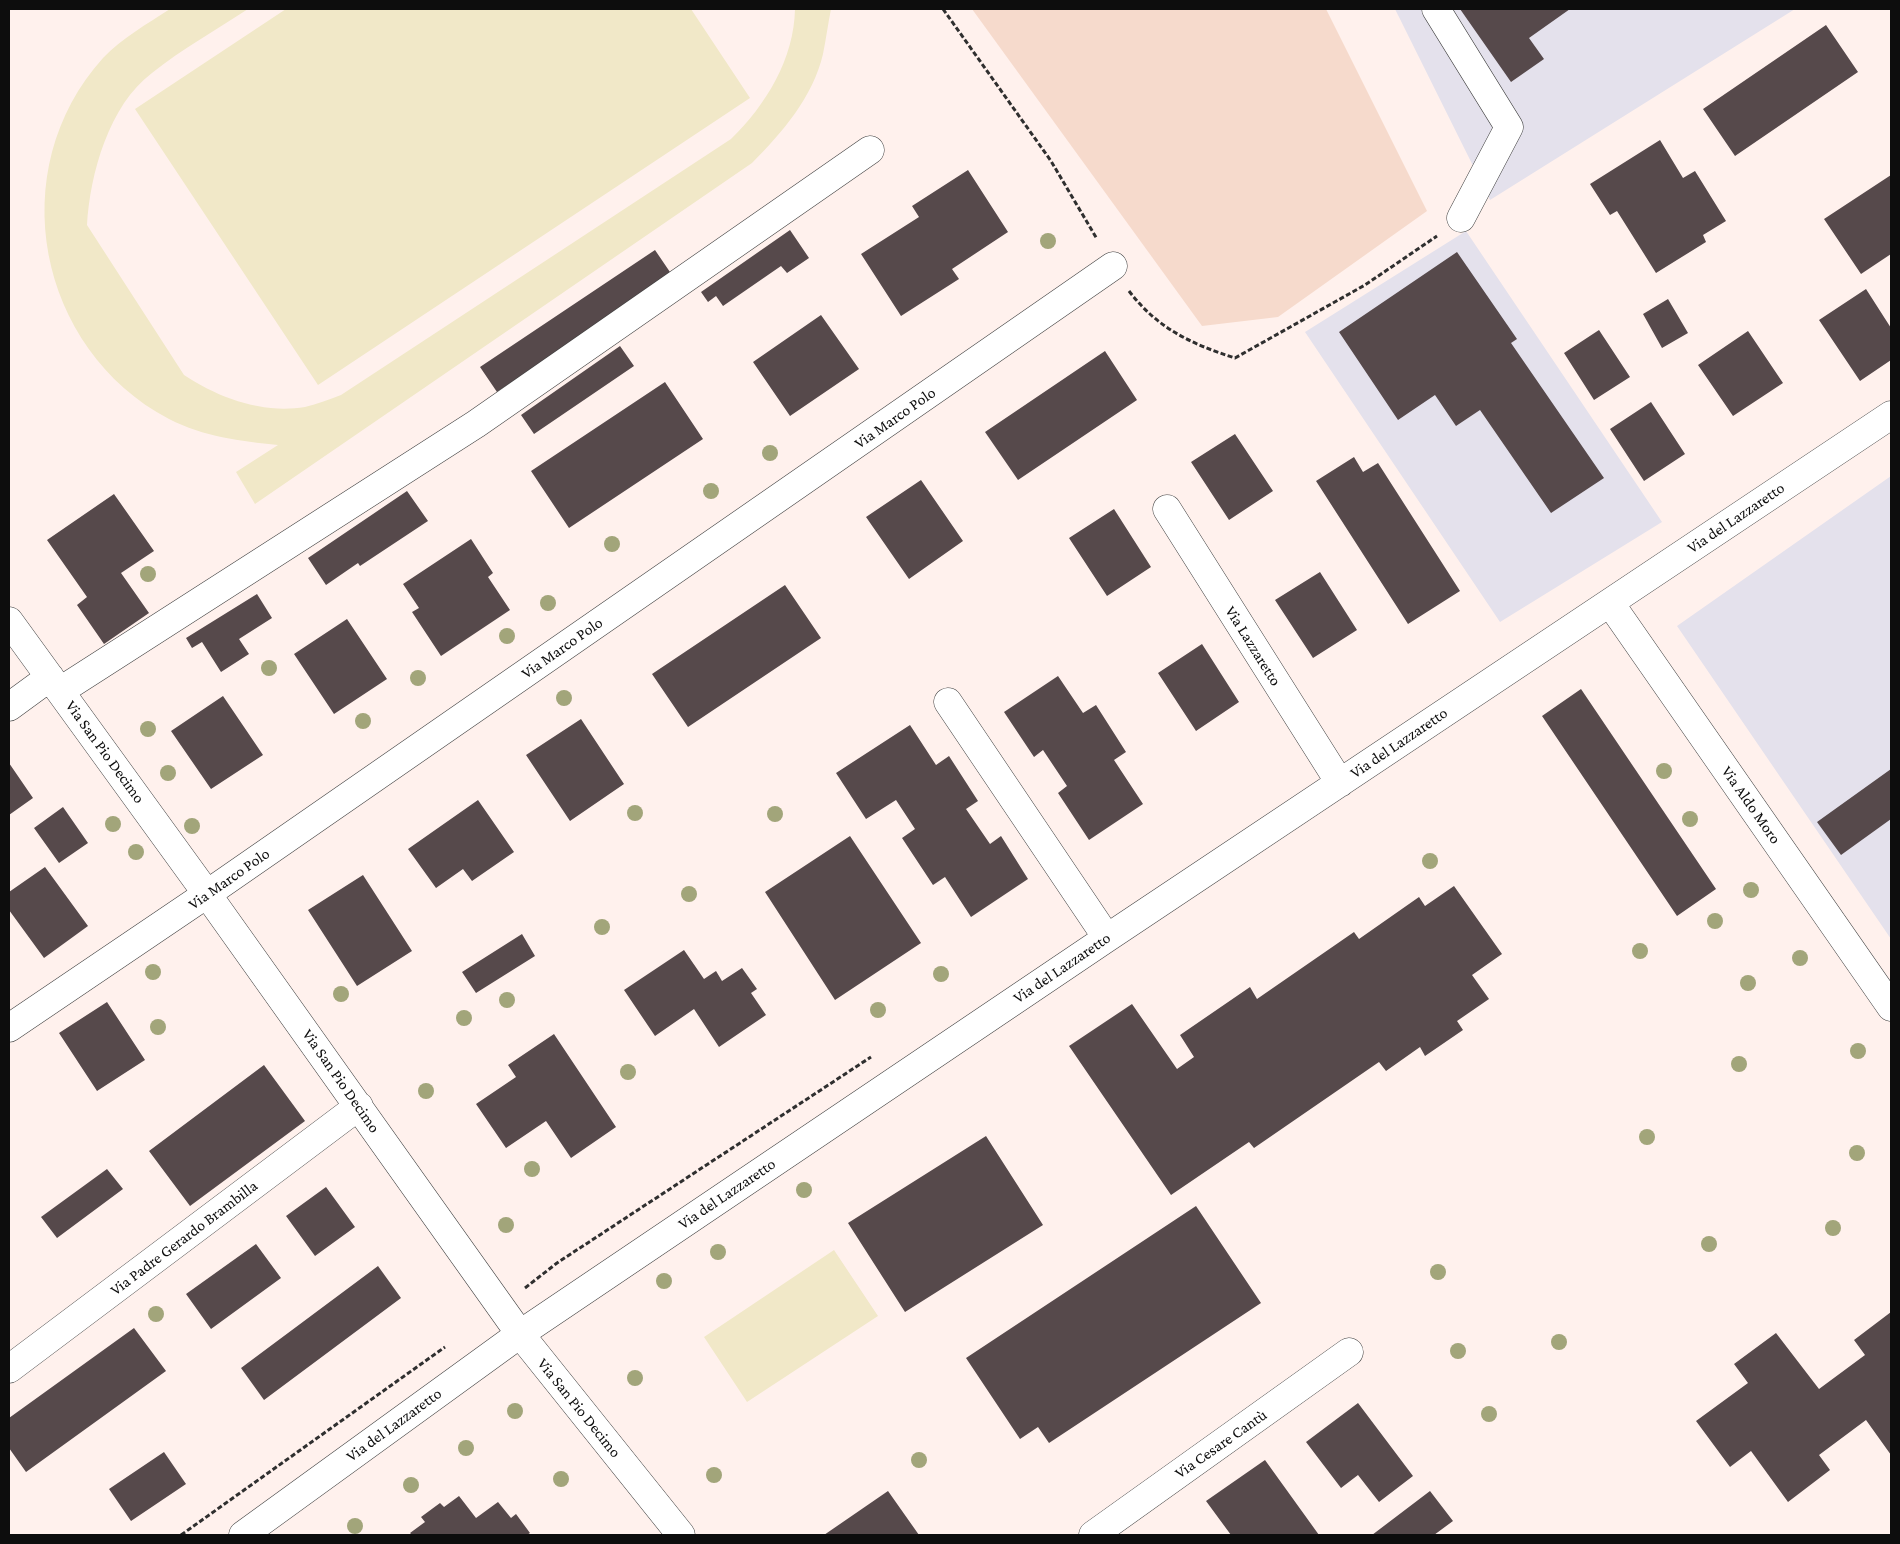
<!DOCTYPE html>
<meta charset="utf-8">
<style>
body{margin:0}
#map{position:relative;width:1900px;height:1544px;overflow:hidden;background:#fff1ed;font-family:"Crimson Pro",serif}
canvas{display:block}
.frame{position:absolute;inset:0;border:10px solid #0d0d0d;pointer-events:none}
</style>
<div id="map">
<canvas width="1900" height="1544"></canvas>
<div class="frame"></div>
</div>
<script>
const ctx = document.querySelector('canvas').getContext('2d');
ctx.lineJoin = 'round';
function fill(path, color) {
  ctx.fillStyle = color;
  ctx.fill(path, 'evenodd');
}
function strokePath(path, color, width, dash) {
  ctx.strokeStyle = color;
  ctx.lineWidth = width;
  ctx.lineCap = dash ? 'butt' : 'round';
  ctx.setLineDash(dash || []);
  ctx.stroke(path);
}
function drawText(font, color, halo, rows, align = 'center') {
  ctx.font = font + ' "Crimson Pro",serif';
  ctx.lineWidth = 5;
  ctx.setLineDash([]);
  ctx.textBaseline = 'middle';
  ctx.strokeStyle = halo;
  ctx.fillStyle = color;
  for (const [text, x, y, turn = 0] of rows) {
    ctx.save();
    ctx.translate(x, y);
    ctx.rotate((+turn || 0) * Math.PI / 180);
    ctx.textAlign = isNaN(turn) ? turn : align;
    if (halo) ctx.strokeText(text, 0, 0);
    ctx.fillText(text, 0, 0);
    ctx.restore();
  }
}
fill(new Path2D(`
 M1395 9H1795L1490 200Z
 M1466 231 1662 522 1500 622 1305 332Z
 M1891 476V939L1677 626Z`), '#e4e1ec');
fill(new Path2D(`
 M972 9H1326L1427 211 1278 317 1202 326Z`), '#f6dacc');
fill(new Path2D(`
 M170 9H248C216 30 182 49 152 73 109 105 90 174 87 225L184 375C219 398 262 414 305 407 317 404 330 399 341 395L731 139C766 105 794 59 795 9H831C828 24 826 39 823 54 813 97 782 133 752 163L255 504 236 472 278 445C240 441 204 437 169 419 37 349 2 170 103 58 122 38 147 24 170 9Z
 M286 9H691L750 98 318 385 135 109Z
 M834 1250 878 1316 747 1402 704 1337Z`), '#f1e8c8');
fill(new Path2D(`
 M1460 9H1570L1529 38 1544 59 1511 82Z
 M1826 25 1858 72 1735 156 1703 109Z
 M1660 140 1683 178 1695 171 1726 221 1703 235 1706 242 1656 273 1617 211 1610 215 1590 184Z
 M968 170 1008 232 952 269 959 279 901 316 861 254 919 217 912 206Z
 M1891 175V254L1861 274 1824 219Z
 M790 230 809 258 787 273 781 266 723 306 716 296 708 302 701 292Z
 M655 250 672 275 497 392 480 367Z
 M1457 252 1517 339 1511 343 1604 478 1551 513 1480 410 1456 426 1435 395 1398 420 1339 332Z
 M1866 289 1891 328V360L1860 381 1819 320Z
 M1668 299 1688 333 1662 348 1643 314Z
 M821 315 859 369 790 416 753 362Z
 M1599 330 1630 377 1594 400 1564 353Z
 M1748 331 1783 383 1733 416 1698 365Z
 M620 346 634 366 534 434 521 415Z
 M1105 351 1137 400 1018 480 985 432Z
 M665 382 703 439 569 528 531 471Z
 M1651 402 1685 454 1644 481 1610 429Z
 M1235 434 1273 491 1229 520 1191 462Z
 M1354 457 1363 472 1378 463 1460 591 1408 624 1316 481Z
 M921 480 963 541 909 579 866 517Z
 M407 491 428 521 360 566 358 563 326 585 308 558Z
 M114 494 154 551 121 573 149 613 104 644 77 605 87 597 47 540Z
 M1114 509 1151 567 1107 596 1069 538Z
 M471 539 493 573 488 577 510 610 441 656 412 612 419 608 403 584Z
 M1320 572 1357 630 1313 658 1275 600Z
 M785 585 821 638 688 727 652 674Z
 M257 594 272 618 239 639 249 654 221 672 202 642 192 648 186 638Z
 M347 619 387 679 334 714 294 654Z
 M1202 644 1239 702 1196 731 1158 673Z
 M1058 676 1083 713 1096 705 1126 752 1114 760 1143 804 1089 840 1058 793 1067 786 1043 750 1034 757 1004 712Z
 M1581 689 1716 889 1677 916 1542 716Z
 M223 696 263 755 211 789 171 731Z
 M581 719 624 784 570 821 526 755Z
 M910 725 936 765 949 756 978 801 966 809 990 844 1001 836 1028 879 971 917 945 877 933 885 902 838 915 829 896 800 866 819 836 773Z
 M9 763 33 798 9 815Z
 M1891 769V819L1841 855 1817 822Z
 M478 800 514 852 472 881 463 869 436 888 408 849Z
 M63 807 88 843 59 863 34 828Z
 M850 836 921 943 835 1000 765 892Z
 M45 867 88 926 44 958 9 910V892Z
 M363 875 412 951 357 986 308 910Z
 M1454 886 1502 954 1472 975 1489 999 1457 1021 1463 1030 1425 1056 1420 1047 1386 1071 1379 1062 1254 1148 1249 1142 1171 1195 1069 1046 1132 1004 1177 1069 1194 1057 1180 1035 1250 987 1257 999 1354 932 1359 939 1419 897 1425 906Z
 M522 934 535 956 476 993 462 972Z
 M684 950 704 979 716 971 722 981 742 968 757 989 751 993 766 1015 719 1047 694 1009 655 1036 624 990Z
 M107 1002 145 1060 97 1091 59 1033Z
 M554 1034 616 1127 571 1158 546 1121 506 1148 476 1104 516 1077 508 1065Z
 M264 1065 305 1121 190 1206 149 1151Z
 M986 1136 1043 1225 905 1312 848 1223Z
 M107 1169 123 1189 57 1238 41 1217Z
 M326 1187 355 1227 315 1256 286 1216Z
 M1196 1206 1261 1303 1049 1443 1038 1427 1020 1439 966 1358Z
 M256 1244 281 1278 211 1329 186 1294Z
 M378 1266 401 1298 264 1400 241 1368Z
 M1891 1312V1455L1866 1420 1819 1455 1830 1470 1788 1502 1751 1451 1730 1467 1696 1421 1748 1383 1734 1364 1776 1333 1819 1389 1865 1355 1854 1340Z
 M134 1328 166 1371 26 1472 9 1448V1418Z
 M1358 1403 1413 1476 1379 1502 1358 1475 1341 1488 1306 1442Z
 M164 1452 186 1484 131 1521 109 1489Z
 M1265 1460 1319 1535H1231L1206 1501Z
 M888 1491 919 1535H824Z
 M1430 1491 1453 1521 1434 1535H1372Z
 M459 1496 476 1518 498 1502 511 1518 516 1514 530 1533 527 1535H412L410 1533 425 1522 421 1517 440 1503 444 1507Z`), '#56494b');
const minor = new Path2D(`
 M1436 9 1509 127 1461 218
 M1167 509 1340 783
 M1610 603 1891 1007
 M9 621 207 894 520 1334 681 1535
 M60 691 476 424 870 150
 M948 702 1107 938
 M9 707 50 677
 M9 1028 207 894 1113 266
 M9 1369 359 1106
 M243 1535 520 1334 1107 938 1891 415
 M1093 1535 1349 1352`);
strokePath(minor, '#404040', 29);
strokePath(new Path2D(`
 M943 9 1051 161 1097 239
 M1129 291C1157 328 1191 344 1235 358L1365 285 1437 236
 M525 1288 557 1263 871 1057
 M181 1535 445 1347`), '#2f2f2f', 3, [5, 2.5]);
strokePath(minor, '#fff', 28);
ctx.fillStyle = '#a2a57a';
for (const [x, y] of [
 [1048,241],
 [770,453],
 [711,491],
 [612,544],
 [148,574],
 [548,603],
 [507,636],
 [269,668],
 [418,678],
 [564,698],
 [363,721],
 [148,729],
 [1664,771],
 [168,773],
 [635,813],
 [775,814],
 [1690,819],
 [113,824],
 [192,826],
 [136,852],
 [1430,861],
 [1751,890],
 [689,894],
 [1715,921],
 [602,927],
 [1640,951],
 [1800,958],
 [153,972],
 [941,974],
 [1748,983],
 [341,994],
 [507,1000],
 [878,1010],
 [464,1018],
 [158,1027],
 [1858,1051],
 [1739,1064],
 [628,1072],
 [426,1091],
 [1647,1137],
 [1857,1153],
 [532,1169],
 [804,1190],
 [506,1225],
 [1833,1228],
 [1709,1244],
 [718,1252],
 [1438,1272],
 [664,1281],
 [156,1314],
 [1559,1342],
 [1458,1351],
 [635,1378],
 [515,1411],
 [1489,1414],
 [466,1448],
 [919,1460],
 [714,1475],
 [561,1479],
 [411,1485],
 [355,1526]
]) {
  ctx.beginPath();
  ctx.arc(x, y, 8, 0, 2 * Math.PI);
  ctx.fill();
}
drawText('16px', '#0d0d0d', '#fff', [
 ["Via Marco Polo",895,418,-35],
 ["Via del Lazzaretto",1736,518,-34],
 ["Via Lazzaretto",1253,646,58],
 ["Via Marco Polo",562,648,-35],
 ["Via del Lazzaretto",1399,743,-34],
 ["Via San Pio Decimo",105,752,54],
 ["Via Aldo Moro",1751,805,55],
 ["Via Marco Polo",229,879,-35],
 ["Via del Lazzaretto",1062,968,-34],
 ["Via San Pio Decimo",341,1081,55],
 ["Via del Lazzaretto",727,1194,-34],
 ["Via Padre Gerardo Brambilla",184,1238,-37],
 ["Via San Pio Decimo",579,1408,51],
 ["Via del Lazzaretto",394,1425,-36],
 ["Via Cesare Cantù",1221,1444,-35]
]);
</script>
